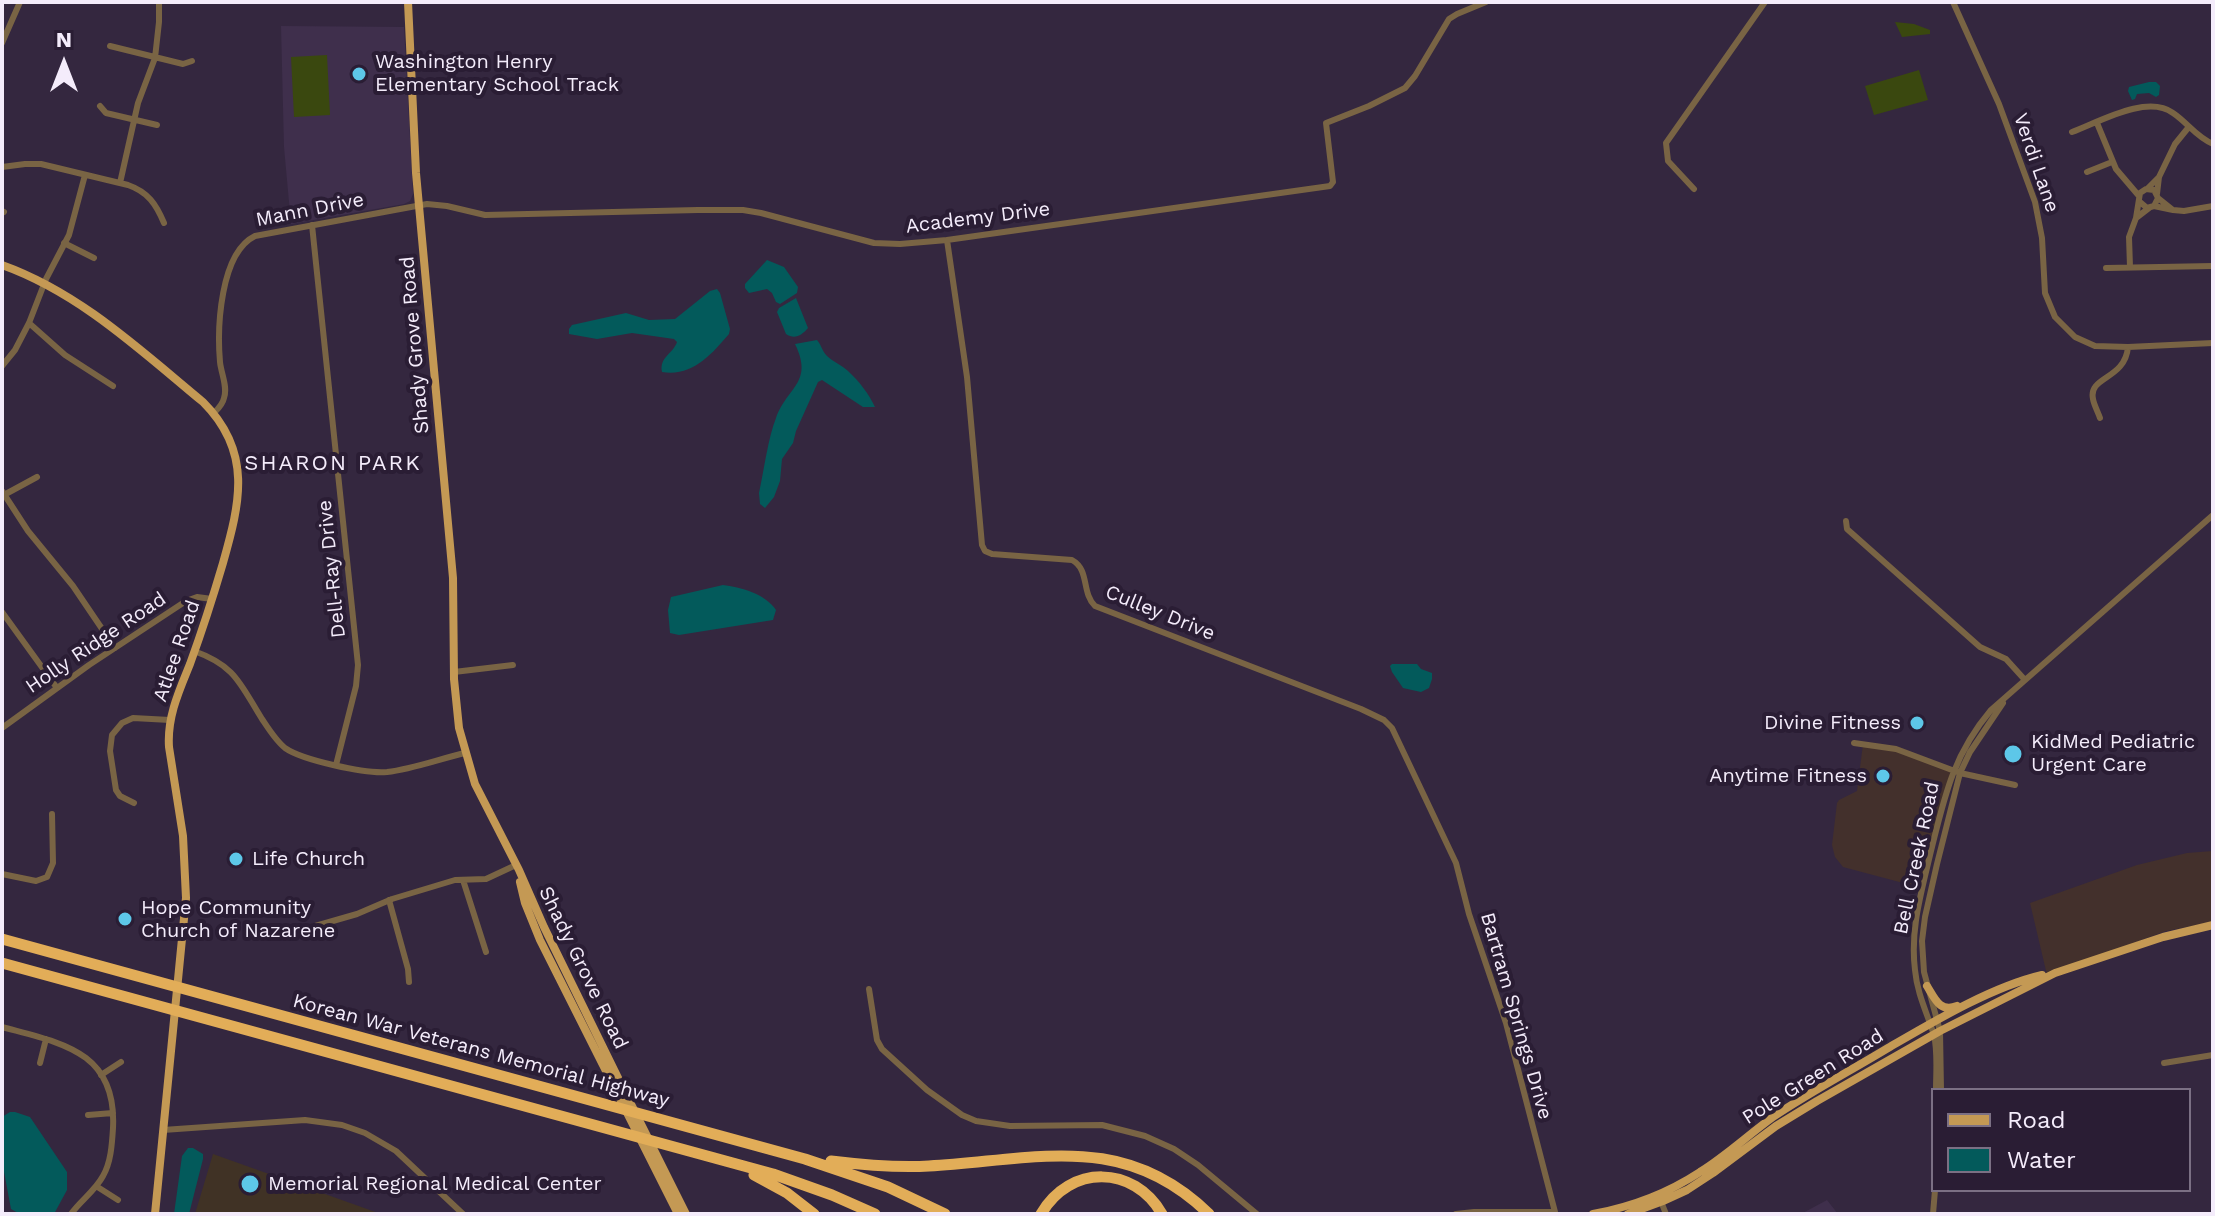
<!DOCTYPE html>
<style>
body{margin:0}
#map{position:relative;width:2215px;height:1216px;overflow:hidden;background:#34273f;font-family:"Work Sans",sans-serif}
canvas{display:block}
.frame{position:absolute;inset:0;border:4px solid #f4ecfb;pointer-events:none}
.legend{position:absolute;left:1931px;top:1088px;width:260px;height:104px;box-sizing:border-box;background:#2a1d34;border:2px solid #7b7084;margin:0;padding:10px 14px;list-style:none;font-size:24px;color:#f4ecfb}
.legend li{display:flex;align-items:center;gap:16px;height:40px}
.legend b{width:40px;border:2px solid #7b7084}
.north{position:absolute;left:24px;top:24px;width:80px;height:80px;-webkit-text-stroke:6px #2a1d34;paint-order:stroke;rotate:0deg;font-size:22px;font-weight:700;line-height:32px;text-align:center;color:#f4ecfb}
.north::after{content:'';display:block;margin:auto;width:28px;height:36px;background:#f4ecfb;clip-path:polygon(50% 0,100% 100%,50% 72%,0 100%)}
</style>
<div id="map">
<canvas width="2215" height="1216"></canvas>
<div class="frame"></div>
<ul class="legend">
<li><b style="height:10px;background:#c49954"></b>Road</li>
<li><b style="height:22px;background:#035a5b"></b>Water</li>
</ul>
<div class="north">N</div>
</div>
<script>
const ctx = document.querySelector('canvas').getContext('2d');
ctx.lineJoin = 'round';
function fill(path, color) {
  ctx.fillStyle = color;
  ctx.fill(path, 'evenodd');
}
function strokePath(path, color, width, dash) {
  ctx.strokeStyle = color;
  ctx.lineWidth = width;
  ctx.lineCap = dash ? 'butt' : 'round';
  ctx.setLineDash(dash || []);
  ctx.stroke(path);
}
function drawText(font, color, halo, rows, align = 'center') {
  ctx.font = font + ' "Work Sans",sans-serif';
  ctx.lineWidth = 8;
  ctx.setLineDash([]);
  ctx.textBaseline = 'middle';
  ctx.strokeStyle = halo;
  ctx.fillStyle = color;
  for (const [text, x, y, turn = 0] of rows) {
    ctx.save();
    ctx.translate(x, y);
    ctx.rotate((+turn || 0) * Math.PI / 180);
    ctx.textAlign = isNaN(turn) ? turn : align;
    if (halo) ctx.strokeText(text, 0, 0);
    ctx.fillText(text, 0, 0);
    ctx.restore();
  }
}
fill(new Path2D(`
 M1863 744 1884 746 1953 771 1922 888 1843 867 1835 857 1832 845 1837 803 1839 800 1857 791Z
 M2213 851V922L2166 931 2047 975 2030 903 2137 865 2187 853Z`), '#43302c');
fill(new Path2D(`
 M281 26 404 27 413 194 410 201 404 204 291 224 284 147Z
 M1827 1200 1838 1214H1801Z`), '#3f2f4c');
fill(new Path2D(`
 M213 1154 381 1214H195Z`), '#403225');
fill(new Path2D(`
 M1895 22 1914 24 1930 30V34L1902 37Z
 M327 55 330 115 294 117 291 57Z
 M1919 70 1928 100 1874 115 1865 86Z`), '#3a480f');
fill(new Path2D(`
 M2149 82H2156L2160 86 2159 95 2156 97 2149 93 2137 94 2135 99 2132 100 2128 91 2129 87Z
 M767 260 784 267 798 287 797 293 780 304 776 302 772 293 767 289 749 293 745 288V284Z
 M717 289 720 293 730 329 729 334C711 355 692 377 662 372 659 357 673 354 677 342L674 339 632 333 597 339 569 334V329L572 325 626 313 649 320 675 319 710 291Z
 M796 298 808 328C802 335 795 340 786 334L777 312 779 308Z
 M817 340C822 346 822 351 827 356 833 362 842 365 848 371 859 381 869 394 875 407H863L822 380 818 382 796 431 793 443 782 459 780 481 774 497 765 508 760 504 759 493C764 470 768 438 776 418 787 387 814 383 795 344Z
 M723 585C740 587 766 594 776 610L773 620 679 635 670 633 668 610 671 597Z
 M1392 664H1417L1421 669 1432 673V679L1429 688 1421 692 1403 688 1392 672 1390 666Z
 M10 1112H15L30 1117 67 1172V1190L54 1214H20L11 1209 2 1161V1117Z
 M188 1148H193L203 1154V1159L189 1214H174L182 1156Z`), '#035a5b');
strokePath(new Path2D(`
 M1953 2 1999 104 2035 202 2042 238 2045 293 2055 317 2075 337 2095 346 2128 347 2213 343
 M2 43 20 2
 M110 46 183 64 192 61
 M100 106 106 113 157 125
 M2097 123 2116 169 2139 196
 M2072 132C2099 122 2147 94 2173 113 2188 123 2196 137 2213 144
 M2 167 25 164H41L128 185C148 192 156 204 164 223
 M2087 172 2112 162
 M2159 177 2175 144 2188 128
 M120 183 138 103 155 58 159 22V2
 M2148 188 2159 177 2157 194
 M1694 189 1668 161 1666 143 1765 2
 M2140 202 2147 208 2154 206 2158 198 2154 190 2146 189 2140 193 2136 218 2149 208
 M2154 206 2173 210 2158 198
 M2173 210 2184 211 2213 206
 M2 211 4 212
 M312 225 358 665 356 686 336 765
 M947 240 967 377 982 545 985 551 992 554 1072 560C1090 570 1081 592 1095 606L1361 709 1384 720 1392 728 1456 863 1469 914 1506 1023 1555 1212H1474L1456 1214
 M64 243 94 258
 M2130 267 2129 237 2136 218
 M2106 268 2213 266
 M29 323 65 355 113 386
 M2 366 15 350 29 323 46 279 69 235 85 175
 M214 413C218 409 223 404 224 398 228 387 221 373 220 362 217 328 220 253 255 236L427 204 447 206 485 215 698 210H743L761 213 874 243 900 244 947 240 1330 186 1333 182 1326 123 1369 106 1405 88 1415 76 1449 19 1457 14 1486 2
 M2100 418C2098 412 2094 405 2093 399 2088 376 2125 380 2128 347
 M2 491 28 531 73 586 115 648
 M2 496 37 477
 M1846 521 1847 529 1980 647 2006 659 2025 680
 M2 612 57 688
 M194 651C236 666 240 684 262 719 268 728 276 741 285 748 302 760 365 774 387 772 413 769 439 759 465 753
 M454 672 513 665
 M2 728 89 665 186 601 197 597 212 599
 M1854 743 1896 749 1960 773 2015 785
 M134 803 120 796 116 790 110 751 112 735 122 723 133 718 170 720
 M2 874 36 881 47 877 53 863 52 814
 M463 880 486 952
 M389 900 408 969 409 982
 M284 935 357 914 392 899 455 880 486 879 516 865
 M869 989 877 1040 882 1049 927 1090 962 1115 976 1121 1010 1126 1102 1125 1145 1136 1174 1149 1198 1165 1257 1214
 M2 1027C61 1043 117 1051 113 1128 112 1144 111 1162 103 1176 95 1191 80 1201 71 1214
 M40 1063 46 1039
 M2164 1063 2213 1055
 M101 1075 121 1062
 M1936 1090C1936 1072 1938 1052 1934 1035 1927 1013 1917 993 1915 970 1910 930 1921 894 1930 855 1944 799 1952 756 1991 710L2213 515
 M1941 1090 1940 1031 1924 972 1922 941 1925 917 1937 864 1960 773 1970 752 2003 703
 M88 1115 113 1113
 M163 1130 305 1120 342 1125 365 1133 396 1151 463 1214
 M96 1186 118 1200
 M1660 1199 1666 1214
 M1933 1214 1935 1190`), '#796444', 6);
strokePath(new Path2D(`
 M408 2 416 173 453 578 454 679 459 728 475 784 519 870 544 927 622 1086 686 1214
 M2 265C80 293 140 350 203 402 253 452 240 503 223 563 213 597 202 631 190 664 179 691 167 717 169 747L183 836 186 898 155 1214
 M520 882 525 903 540 940 678 1214
 M1927 986C1935 999 1940 1013 1957 1006
 M1593 1214C1631 1207 1668 1193 1700 1172 1726 1156 1748 1135 1773 1117 1810 1092 1850 1071 1888 1048 1933 1022 1991 987 2042 975
 M1628 1214 1663 1201 1687 1190 1713 1173 1776 1126 1817 1101 1940 1031 2055 973 2163 937 2213 925`), '#c49954', 8);
strokePath(new Path2D(`
 M2 939 805 1159 888 1187 945 1214
 M2 963 773 1174 832 1195 875 1214
 M831 1161C864 1165 896 1168 929 1166 1036 1160 1123 1130 1209 1214
 M754 1175 787 1193 814 1214
 M1041 1214C1070 1164 1134 1165 1162 1214`), '#e2ad58', 11);
for (const [x, y, r, color] of [
 [359,74,8,"#5dc7e8"],
 [1917,723,8,"#5dc7e8"],
 [2013,754,10,"#5dc7e8"],
 [1883,776,8,"#5dc7e8"],
 [236,859,8,"#5dc7e8"],
 [125,919,8,"#5dc7e8"],
 [250,1184,10,"#5dc7e8"]
]) {
  const dot = new Path2D();
  dot.arc(x, y, r, 0, 2 * Math.PI);
  ctx.fillStyle = color;
  ctx.fill(dot);
  strokePath(dot, '#2a1d34', 3);
}
drawText('20px', '#f4ecfb', '#2a1d34', [
 ["Washington Henry",375,62],
 ["Elementary School Track",375,85],
 ["Divine Fitness",1901,723,"right"],
 ["KidMed Pediatric",2031,742],
 ["Urgent Care",2031,765],
 ["Anytime Fitness",1867,776,"right"],
 ["Life Church",252,859],
 ["Hope Community",141,908],
 ["Church of Nazarene",141,931],
 ["Memorial Regional Medical Center",268,1184]
], 'left');
drawText('20px', '#f4ecfb', '#2a1d34', [
 ["Verdi Lane",2036,163,71],
 ["Mann Drive",310,210,-11],
 ["Academy Drive",978,218,-7],
 ["Shady Grove Road",415,345,-95],
 ["Dell-Ray Drive",332,569,-96],
 ["Culley Drive",1160,613,22],
 ["Holly Ridge Road",96,643,-34],
 ["Atlee Road",177,651,-71],
 ["Bell Creek Road",1917,858,-78],
 ["Shady Grove Road",583,968,64],
 ["Bartram Springs Drive",1516,1016,74],
 ["Korean War Veterans Memorial Highway",481,1051,15],
 ["Pole Green Road",1813,1077,-32]
]);
ctx.letterSpacing = '2px';
drawText('22px', '#f4ecfb', '#2a1d34', [
 ["SHARON PARK",333,464]
]);
ctx.letterSpacing = '0px';
</script>
